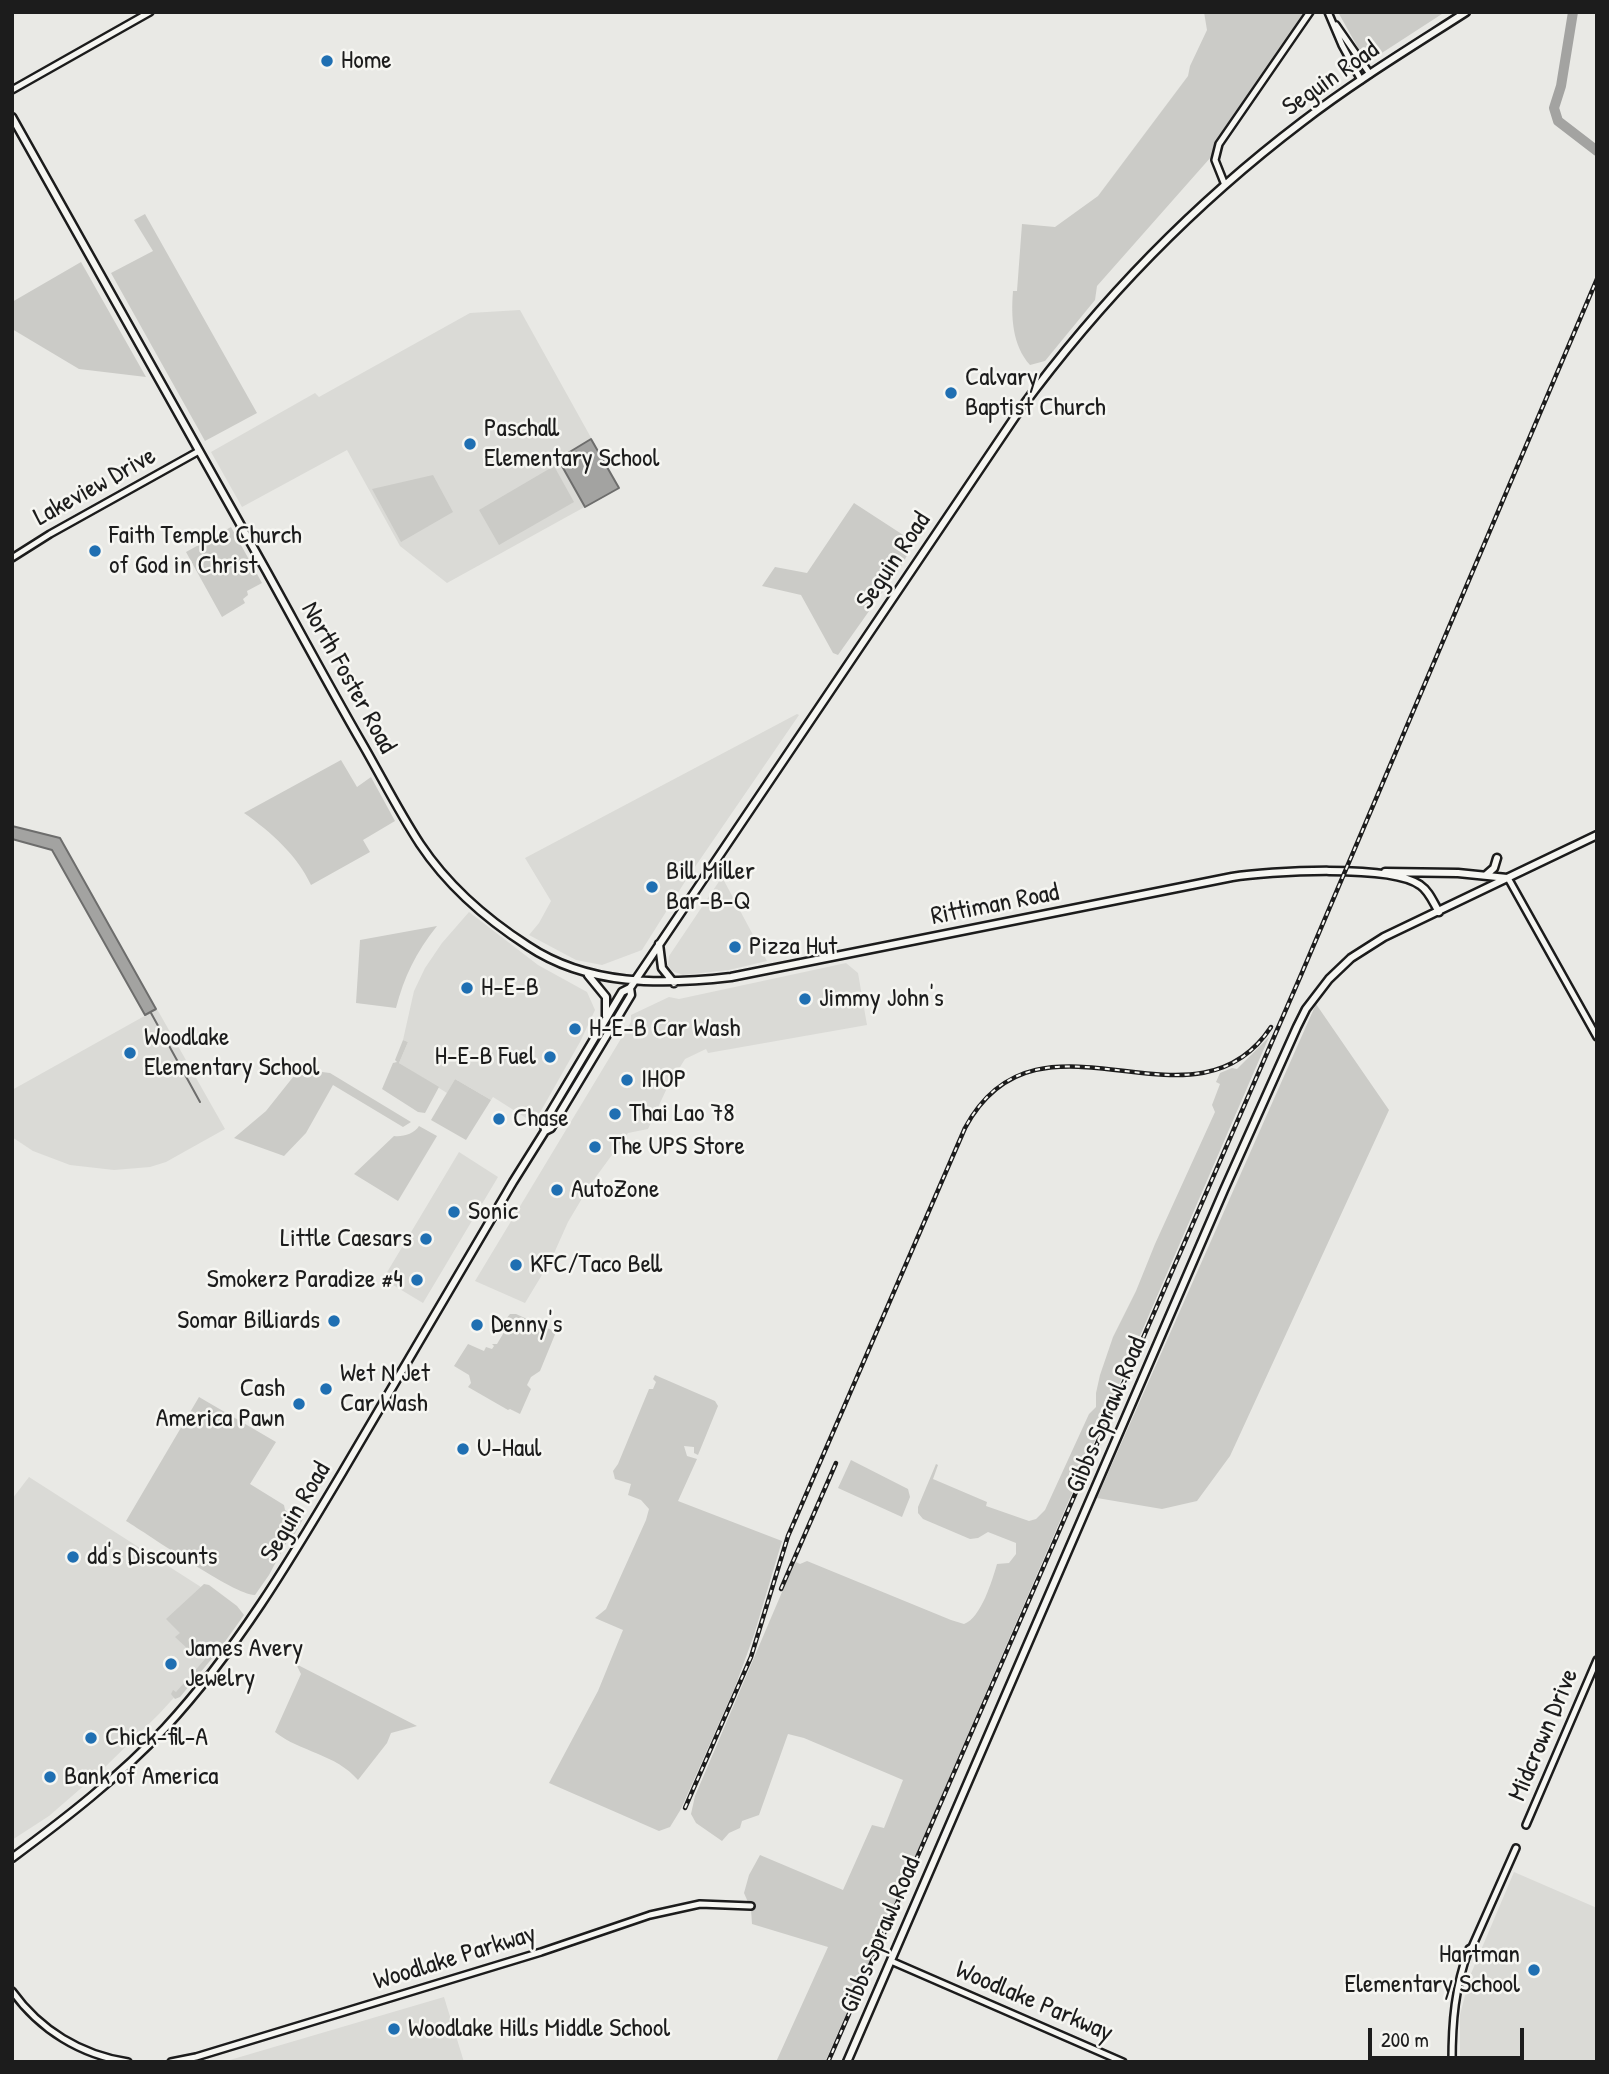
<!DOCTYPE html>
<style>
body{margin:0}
#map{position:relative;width:1609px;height:2074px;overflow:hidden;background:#e9e9e5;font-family:"Patrick Hand",sans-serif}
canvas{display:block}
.frame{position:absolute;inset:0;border:14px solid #1c1c1c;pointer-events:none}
.scale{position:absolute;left:1368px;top:2028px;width:156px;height:32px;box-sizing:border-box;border:4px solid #1c1c1c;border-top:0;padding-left:9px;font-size:21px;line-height:24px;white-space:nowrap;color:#1c1c1c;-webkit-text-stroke:5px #f6f6f2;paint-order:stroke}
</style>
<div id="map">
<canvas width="1609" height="2074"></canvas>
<div class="frame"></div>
<div class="scale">200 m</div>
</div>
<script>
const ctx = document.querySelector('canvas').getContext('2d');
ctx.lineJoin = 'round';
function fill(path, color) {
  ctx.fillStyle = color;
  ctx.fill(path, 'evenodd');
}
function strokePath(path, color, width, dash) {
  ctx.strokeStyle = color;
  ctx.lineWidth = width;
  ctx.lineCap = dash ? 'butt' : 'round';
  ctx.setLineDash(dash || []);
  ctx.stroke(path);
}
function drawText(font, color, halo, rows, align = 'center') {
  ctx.font = font + ' "Patrick Hand",sans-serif';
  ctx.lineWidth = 5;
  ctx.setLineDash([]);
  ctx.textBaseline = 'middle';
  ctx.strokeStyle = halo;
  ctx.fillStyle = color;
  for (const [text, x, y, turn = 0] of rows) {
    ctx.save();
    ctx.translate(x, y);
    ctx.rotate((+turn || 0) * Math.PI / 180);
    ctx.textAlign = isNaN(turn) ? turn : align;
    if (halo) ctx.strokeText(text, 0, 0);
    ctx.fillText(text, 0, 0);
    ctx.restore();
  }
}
fill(new Path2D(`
 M520 310 619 488 447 583 400 546 347 450 242 507 211 452 315 393 319 397 470 313Z
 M797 714 799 715 686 880 642 950 602 965 576 960 529 935 539 923 551 901 525 858Z
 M722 877 767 961 729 970 683 975 672 971 668 965 669 956Z
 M469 912 538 965 587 992 595 1010 580 1042 534 1123 493 1097 491 1100 455 1079 447 1093 399 1063 408 1042 403 1040 414 991 425 968 442 943Z
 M846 963 858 973 867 1025 708 1053 706 1049 685 1059 667 1088 648 1129 628 1133 590 1185 568 1222 551 1260 525 1303 475 1281 631 1022V1015L669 997 679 999Z
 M157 1009 225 1129 166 1162 150 1167 114 1170 70 1165 33 1151 12 1137V1090Z
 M459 1152 498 1177 423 1303 383 1279Z
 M29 1477 240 1612 193 1677 159 1714 102 1770 49 1816 12 1840V1499Z
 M1514 1872 1597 1908V2062H1460V2015L1470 1976Z
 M444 1997 464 2062H223Z`), '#dadad6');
fill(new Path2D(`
 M1204 12H1306L1211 157 1097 286 1095 300 1045 361 1030 365C1012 345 1011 316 1013 291H1017L1022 224 1055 227 1098 196 1188 76 1190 66 1207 30Z
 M1338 12H1445L1371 60 1362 55Z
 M145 214 257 413 205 441 111 273 153 251 134 220Z
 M81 262 146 377 79 369 12 329V302Z
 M554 466 574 502 499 545 479 510Z
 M433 475 453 512 401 542 372 489Z
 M854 503 914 542 903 563 838 655 833 653 801 595 762 586 775 567 807 573Z
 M231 527 262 583 247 591 248 595 243 599 245 603 222 617 186 552Z
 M341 760 357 787 371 777 395 821 363 840 370 852 311 885C297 855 271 832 244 813Z
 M437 926C416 952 404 977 396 1008L356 1003 360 940Z
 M1316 1004 1389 1110 1230 1456 1197 1501 1162 1509 1097 1498Z
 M1269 1037 911 1866 882 1932 879 1933 880 1937 825 2062H776L828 1947 752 1924 751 1909 744 1893 749 1875 760 1855 843 1890 872 1825 884 1828 903 1780 804 1738 788 1734 759 1815 742 1821 740 1828 729 1833 722 1841 696 1823 691 1814 695 1796 788 1578 796 1562 800 1564 807 1561 951 1620 964 1624C981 1618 992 1581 997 1564L1009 1563 1016 1554V1543L988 1532 978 1538 970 1539 923 1519 918 1513V1507L936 1464 938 1465 933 1479 987 1502 986 1506 1029 1521 1036 1519 1045 1510 1089 1414 1096 1407V1393L1100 1375 1113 1337 1136 1291 1155 1244 1215 1112 1212 1105 1220 1084 1216 1082 1220 1073 1232 1068 1237 1069Z
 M403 1040 408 1042 399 1063 439 1087 425 1113 418 1112 382 1089 393 1063 397 1062 395 1060Z
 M305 1062 322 1072 330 1073 411 1122 403 1127 333 1085 306 1133 284 1156 234 1138 266 1111Z
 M455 1079 491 1100 466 1140 431 1120Z
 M419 1126 437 1136 398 1201 354 1174 394 1136C403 1137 414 1134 419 1126Z
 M510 1314H516L556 1332 540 1371 531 1377 527 1385 531 1389 520 1414 510 1409 508 1410 468 1387 471 1383 469 1375 454 1366 468 1344 484 1351 486 1347 492 1349 494 1346 492 1344H497L510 1322 506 1319Z
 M655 1375 715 1401 718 1406 698 1455 694 1453V1447L684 1446 687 1456 697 1459 678 1501 782 1541 754 1635 735 1687 681 1809 670 1827 659 1831 549 1783 598 1691 623 1630 595 1618 606 1609 646 1520 649 1509 641 1500 628 1495 631 1484 615 1479 613 1471 618 1464 649 1389H653L656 1382 653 1379Z
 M199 1397 276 1442 250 1484 284 1505 285 1510 291 1514 294 1511 303 1516V1519L293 1537 290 1536 269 1575 255 1595C236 1596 148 1534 126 1521Z
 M851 1460 908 1489 910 1497 902 1517 838 1488Z
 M204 1584 209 1585 237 1606 244 1615 219 1650 180 1697 175 1699 171 1694 173 1690 176 1692 206 1658 197 1650 192 1656 188 1653 189 1650 175 1637 180 1633 166 1619Z
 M296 1664 417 1726 391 1733 387 1743 358 1780C336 1754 300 1752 275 1732L301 1674Z`), '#cbcbc7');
const water = new Path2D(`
 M591 439 619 488 585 507 558 459Z
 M12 826 60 838 156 1009 145 1015 52 850 12 839Z`);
fill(water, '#a3a3a1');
strokePath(water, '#6d6d6c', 2);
strokePath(new Path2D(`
 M151 1013 200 1102`), '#6d6d6c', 2);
strokePath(new Path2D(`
 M1573 12 1561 86 1554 108 1558 121 1597 151`), '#a3a3a1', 10);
const minor = new Path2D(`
 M1328 12 1342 45 1361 80
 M1336 25 1370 74
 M12 90 150 12
 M1225 185 1215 160 1219 144 1310 12
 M12 558 50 534 199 451
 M1508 878 1597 1037
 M1526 1825 1597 1660
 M891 1961 1123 2062
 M12 1991C40 2030 81 2055 128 2062
 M171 2062 196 2057 541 1952 650 1915 700 1904 751 1906
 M1452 2062C1452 2022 1455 1986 1469 1949L1472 1947 1516 1848`);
const major = new Path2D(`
 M12 117C98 269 182 421 267 572 299 630 330 688 363 745 382 778 399 812 420 844 448 886 486 919 528 946 588 986 662 985 731 977L1232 877C1268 871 1392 864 1420 885 1429 891 1433 902 1439 912
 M1385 872 1458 873 1507 878
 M1486 875 1494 868 1497 858
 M659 944 662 968 674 983
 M588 975 606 997V1016
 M545 1131 544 1123 622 992 630 988 1019 411C1099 302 1194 204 1302 122 1354 82 1410 48 1466 12
 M12 1858C66 1818 119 1777 165 1728 238 1649 292 1557 346 1466 402 1372 457 1277 513 1182L545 1131 551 1128 631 995 630 988
 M847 2062 1224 1190 1297 1027 1306 1009 1329 979 1351 958 1384 937 1597 835`);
strokePath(minor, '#1c1c1c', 10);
strokePath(major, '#1c1c1c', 11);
strokePath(minor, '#f6f6f2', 5);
strokePath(major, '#f6f6f2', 6);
const rail = new Path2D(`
 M781 1589 836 1463
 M685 1808 751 1657 788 1536 965 1128C1039 990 1193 1145 1271 1027
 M828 2062 1301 975 1597 279`);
strokePath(rail, '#1c1c1c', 4.5);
strokePath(rail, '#f6f6f2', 2, [5]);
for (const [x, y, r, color] of [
 [327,61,7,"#1f6fb2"],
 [951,393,7,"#1f6fb2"],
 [470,444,7,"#1f6fb2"],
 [95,551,7,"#1f6fb2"],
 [652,887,7,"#1f6fb2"],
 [735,947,7,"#1f6fb2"],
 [467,988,7,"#1f6fb2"],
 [805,999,7,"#1f6fb2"],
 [575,1029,7,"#1f6fb2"],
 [130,1053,7,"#1f6fb2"],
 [550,1057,7,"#1f6fb2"],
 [627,1080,7,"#1f6fb2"],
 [615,1114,7,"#1f6fb2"],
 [499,1119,7,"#1f6fb2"],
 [595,1147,7,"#1f6fb2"],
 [557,1190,7,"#1f6fb2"],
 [454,1212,7,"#1f6fb2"],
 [426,1239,7,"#1f6fb2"],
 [516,1265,7,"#1f6fb2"],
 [417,1280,7,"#1f6fb2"],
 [334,1321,7,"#1f6fb2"],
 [477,1325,7,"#1f6fb2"],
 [326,1389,7,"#1f6fb2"],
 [299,1404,7,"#1f6fb2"],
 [463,1449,7,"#1f6fb2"],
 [73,1557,7,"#1f6fb2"],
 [171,1664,7,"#1f6fb2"],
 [91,1738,7,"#1f6fb2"],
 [50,1777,7,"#1f6fb2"],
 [1534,1970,7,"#1f6fb2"],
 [394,2029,7,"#1f6fb2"]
]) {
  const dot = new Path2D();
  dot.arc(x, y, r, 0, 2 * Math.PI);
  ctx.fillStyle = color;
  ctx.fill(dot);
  strokePath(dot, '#f6f6f2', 2.5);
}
drawText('26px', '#1c1c1c', '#f6f6f2', [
 ["Home",341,61],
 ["Calvary",965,378],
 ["Baptist Church",965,408],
 ["Paschall",484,429],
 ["Elementary School",484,459],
 ["Faith Temple Church",109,536],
 ["of God in Christ",109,566],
 ["Bill Miller",666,872],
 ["Bar-B-Q",666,902],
 ["Pizza Hut",749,947],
 ["H-E-B",481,988],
 ["Jimmy John's",819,999],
 ["H-E-B Car Wash",589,1029],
 ["Woodlake",144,1038],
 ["Elementary School",144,1068],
 ["H-E-B Fuel",536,1057,"right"],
 ["IHOP",641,1080],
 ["Thai Lao 78",629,1114],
 ["Chase",513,1119],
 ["The UPS Store",609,1147],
 ["AutoZone",571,1190],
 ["Sonic",468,1212],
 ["Little Caesars",412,1239,"right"],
 ["KFC/Taco Bell",530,1265],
 ["Smokerz Paradize #4",403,1280,"right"],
 ["Somar Billiards",320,1321,"right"],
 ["Denny's",491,1325],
 ["Wet N Jet",340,1374],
 ["Car Wash",340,1404],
 ["Cash",285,1389,"right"],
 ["America Pawn",285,1419,"right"],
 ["U-Haul",477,1449],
 ["dd's Discounts",87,1557],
 ["James Avery",185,1649],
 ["Jewelry",185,1679],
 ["Chick-fil-A",105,1738],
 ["Bank of America",64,1777],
 ["Hartman",1520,1955,"right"],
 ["Elementary School",1520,1985,"right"],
 ["Woodlake Hills Middle School",408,2029]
], 'left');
drawText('26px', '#1c1c1c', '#f6f6f2', [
 ["Seguin Road",1331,79,-35],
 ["Lakeview Drive",95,487,-29],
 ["Seguin Road",894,561,-56],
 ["North Foster Road",348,678,61],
 ["Rittiman Road",995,905,-11],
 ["Gibbs Sprawl Road",1107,1415,-67],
 ["Seguin Road",296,1512,-59],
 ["Midcrown Drive",1544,1735,-67],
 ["Gibbs Sprawl Road",881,1935,-67],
 ["Woodlake Parkway",455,1958,-17],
 ["Woodlake Parkway",1034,2002,23]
]);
</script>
